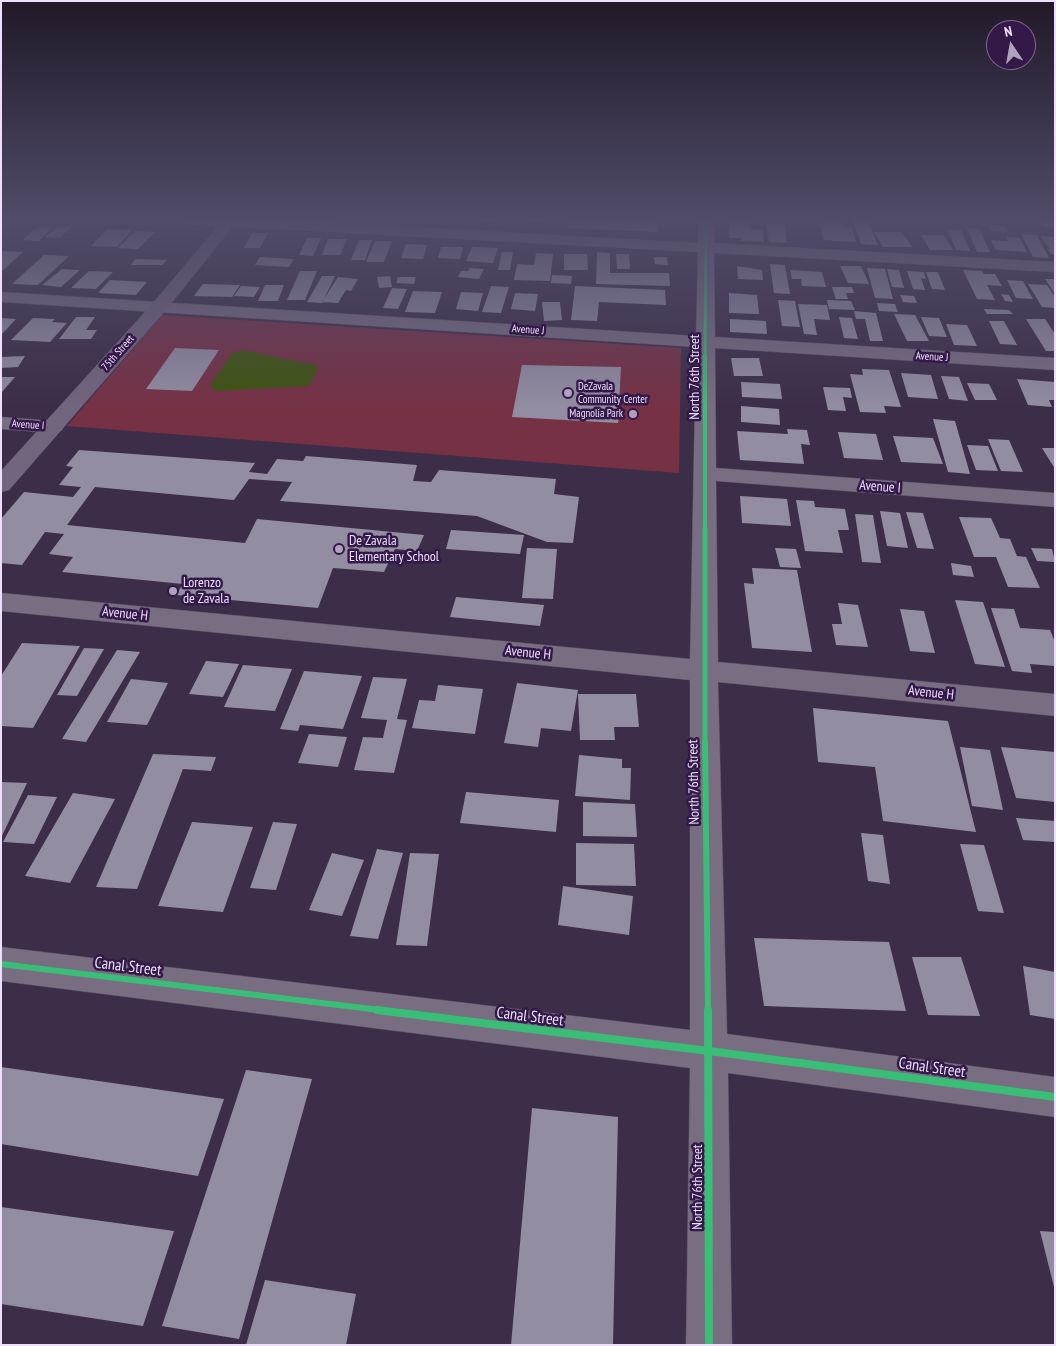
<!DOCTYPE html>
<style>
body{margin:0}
#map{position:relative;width:1056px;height:1346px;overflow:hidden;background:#3c2e48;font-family:"PT Sans Narrow",sans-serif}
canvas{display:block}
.frame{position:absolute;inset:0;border:2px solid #eedffd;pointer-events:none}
.north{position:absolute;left:986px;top:20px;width:50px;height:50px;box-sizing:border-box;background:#331948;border:1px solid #7e6890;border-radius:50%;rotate:348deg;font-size:14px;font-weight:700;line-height:20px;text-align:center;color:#eedffd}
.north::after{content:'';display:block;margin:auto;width:18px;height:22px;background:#b0a1be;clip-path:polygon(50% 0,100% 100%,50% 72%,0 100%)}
</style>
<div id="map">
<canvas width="1056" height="1346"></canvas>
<div class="frame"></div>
<div class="north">N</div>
</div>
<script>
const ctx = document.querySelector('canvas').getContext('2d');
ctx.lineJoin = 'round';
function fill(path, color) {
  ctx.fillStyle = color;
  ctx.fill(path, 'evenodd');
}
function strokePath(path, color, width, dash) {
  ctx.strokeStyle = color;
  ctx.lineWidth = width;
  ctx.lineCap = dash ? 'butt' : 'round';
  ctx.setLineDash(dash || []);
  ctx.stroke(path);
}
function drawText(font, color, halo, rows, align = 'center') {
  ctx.font = font + ' "PT Sans Narrow",sans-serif';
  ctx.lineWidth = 5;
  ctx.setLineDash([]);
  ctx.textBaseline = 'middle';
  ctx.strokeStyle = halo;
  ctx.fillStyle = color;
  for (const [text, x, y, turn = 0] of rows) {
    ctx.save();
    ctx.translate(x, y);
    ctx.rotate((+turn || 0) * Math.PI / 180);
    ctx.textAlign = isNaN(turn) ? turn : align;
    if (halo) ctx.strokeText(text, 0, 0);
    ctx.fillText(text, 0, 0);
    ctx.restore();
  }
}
fill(new Path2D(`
 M162 315 681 348 679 473 67 426Z`), '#763145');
fill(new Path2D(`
 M244 350 319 366 309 386 216 391 210 386 232 353Z`), '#3f540f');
fill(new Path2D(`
 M480 219H514L513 223 479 222Z
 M530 219H557L556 223 529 222Z
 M570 219H659L658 232 568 228Z
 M728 219 750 220 751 229 763 230 764 242 741 241V238H729Z
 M853 221 869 222 878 245 861 244Z
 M1040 221 1055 222V227L1043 226Z
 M819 222 841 223 843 227 852 228 856 242 824 240Z
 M766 223 784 224 787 243 769 242Z
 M989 225 1005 226 1009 232 992 231Z
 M38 226 53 227 39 241 23 240Z
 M58 226 72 227 59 238 45 237Z
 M967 228H979L990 252H977Z
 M107 229 132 230 117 247 91 246Z
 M948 230H961L970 251 956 250Z
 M135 231 155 232 138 249 118 248Z
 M874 232H902L912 247H883Z
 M252 233H268L260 248H244Z
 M1021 234 1037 235 1049 258 1033 257Z
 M921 235H944L953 250H930Z
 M1040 236 1055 237V255L1052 254 1047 249H1050Z
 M1006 237 1020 238 1027 252 996 250 991 240 1008 241Z
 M307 238H321L313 256 299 255Z
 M328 239H347L340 255H322Z
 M359 240H372L365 260H351Z
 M375 241H392L384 262H366Z
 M406 244 427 245 423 259 401 258Z
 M441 247H463L460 259 438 258Z
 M472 247 498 248 493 263 466 261Z
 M1 251 23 252 1 272Z
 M502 252H513L510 270H498Z
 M597 252 610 253V273H669L670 286 596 284Z
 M536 253 553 254 550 281 514 280 517 264 534 265Z
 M564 254H587L588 270H564Z
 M616 254H629L630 269H617Z
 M44 255 69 256 38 285 12 284Z
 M260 257 294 259 289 267 255 265Z
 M654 257H667L668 265 655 264Z
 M135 259 167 260 162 265H131Z
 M770 264 785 265 790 294 774 293Z
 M737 266 762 270 763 280 738 279Z
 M840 266H861L869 284 848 283Z
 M470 268 484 269 479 279 458 277 461 271H468Z
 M867 268 885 269 893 299 875 298Z
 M62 269 80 270 61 287 42 285Z
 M887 269 899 270 904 288 892 287Z
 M790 270 822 272 826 287 802 286 801 279H792Z
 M963 270 982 271 984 274H995L1002 286 987 285 995 300 977 299Z
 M89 271 113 272 96 289 71 288Z
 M300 271H317L305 300H287Z
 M907 271 924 272 926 279 921 278 925 290 913 289Z
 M926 272H938L945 290 932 289Z
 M552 275 572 276 571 284 551 283Z
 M322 276H335L322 303 307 302Z
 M390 276 392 287 379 288 377 277Z
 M338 277 358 279 351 291 346 290 338 303 322 302Z
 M398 277H416L414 284 396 283Z
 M1045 279H1055V294Z
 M110 280 147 282 136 295 98 293Z
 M1007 280 1023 281 1033 299 1016 298Z
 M203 284 240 285 232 297 194 296Z
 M1028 284 1047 285 1055 297V308L1042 307Z
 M265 285H284L278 301H258Z
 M241 286 260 287 254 297 234 296Z
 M491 286 509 287 501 313 482 312Z
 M575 286 665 290 666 305 599 302 597 321 571 320Z
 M832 287H852L854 293H846L848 299H836Z
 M392 288 407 289 398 309 383 308Z
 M413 291 442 292 435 313 405 312Z
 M461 292 483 293 478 311 456 309Z
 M515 293 538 294 535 311 511 309Z
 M729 293 757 295 759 314 729 313Z
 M1001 294 1009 295 1013 302 1005 301Z
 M900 295 914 296 917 303 903 302Z
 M778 300 795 301 800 327 782 326Z
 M827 300 851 301 855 310 829 309Z
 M542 302H560L562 320 544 321Z
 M877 303 895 304 898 312 879 311Z
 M798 304 827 305 830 320 814 319 817 335 804 334Z
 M984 309 1009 310 1013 314H987Z
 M854 311 876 313 883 341H870L865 319H856Z
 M894 314 915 315 929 341H907Z
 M76 317H95L86 330H97L91 339H59Z
 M839 317 852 318 858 339 844 338Z
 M921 317 939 318 947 337 929 336Z
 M1 318 16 319 1 335Z
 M33 318 55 319 52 322 67 323 50 342 11 340Z
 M730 319 766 321 767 334 730 332Z
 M1026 319H1045L1055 334V351H1046Z
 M989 321H1004L1017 345 1000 344Z
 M946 324 967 325 977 346 954 345Z
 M175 348 219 350 192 391 146 389Z
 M25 356 18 367 1 368V357Z
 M731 358H759L763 376H734Z
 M522 365 621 367 618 423 512 417Z
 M862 369 889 370 901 407 884 406 886 413 860 412 850 374 863 375Z
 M901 373 931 375 938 399 908 397Z
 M941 376 959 377 968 401 949 399Z
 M1 377H15L1 393Z
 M1017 379 1055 382V400H1049L1052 407 1028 405Z
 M741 382 780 384 782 399 742 397Z
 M967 383 989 384 997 400H975Z
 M823 387 850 388 852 398 843 397 846 411 828 410Z
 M741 406 779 409 780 425 741 422Z
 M933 419 955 421 970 474 948 472Z
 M787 429 807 430 810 445 801 444 804 464 740 460 737 431 788 434Z
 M838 432 876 434 883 460 844 458Z
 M893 436 933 438 943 464 901 462Z
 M988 439 1009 440 1023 472 1001 471Z
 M967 445 988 446 998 471 976 470Z
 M1042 448H1055V469Z
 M79 450 255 463 249 472 267 474 277 459 303 461 306 456 417 465 413 481 431 482 439 470 556 479 554 494 579 497 573 543 547 542 477 516 280 501 292 482 249 479 234 500 95 487 67 525 245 543 257 519 424 535 417 551 395 549 384 572 333 568 318 608 176 595 183 584 62 572 73 557 49 554 64 534 45 532 22 565 1 563V519L24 492 73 497 81 487 59 485 73 467 66 466Z
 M740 496 787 499 791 526 742 523Z
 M796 500 814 501 815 507 845 509 849 530H838L843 553 805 551Z
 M880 511 900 513 908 548 887 546Z
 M906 512 923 513 934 549 917 548Z
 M855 514 873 515 881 563 862 562Z
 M959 517 991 518 1000 538 1010 539 1017 556 1026 557 1040 588 1008 587 996 557H974Z
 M451 530 524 535 520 554 446 549Z
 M527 548 557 549 553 599 522 598Z
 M775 548 796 549 801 568 780 567Z
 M1031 548 1052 549 1055 562 1037 561Z
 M951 563 971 566 974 577 953 575Z
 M752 568 797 570 812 652 752 648 744 583 754 584Z
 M456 597 544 605 540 626 450 617Z
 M955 600 983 602 1005 667 975 664Z
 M838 603 858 605 868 647 836 645 832 624H842Z
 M991 608 1014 609 1020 628 1050 630 1055 642V666L1030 664 1032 673 1012 671Z
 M900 609 924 611 935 653 910 651Z
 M22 643 80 646 33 728 1 726V676Z
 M84 648 104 649 77 696 57 695Z
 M117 650 140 652 86 742 62 739Z
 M206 661 239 664 223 697 189 694Z
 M243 665 292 669 275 711 224 707Z
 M304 671 362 676 343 729 300 725 298 731 280 729Z
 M373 677 407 679 397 719 407 720 394 773 354 770 363 737 383 738 387 720 361 718Z
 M131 679 168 683 147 725 107 722Z
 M517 683 578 690 571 731 541 728 538 747 504 743Z
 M438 685 483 689 475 734 412 728 419 700 435 701Z
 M578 694H636L639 727H614L615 740H580Z
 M813 708 948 721 976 832 883 821 875 767 818 762Z
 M309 734 347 737 338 767 298 763Z
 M960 747 990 750 1003 810 972 806Z
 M1001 747 1055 752V802L1016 798Z
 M153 754 216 757 211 771 183 769 137 889 96 887Z
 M579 755 622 759V768H631L630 800 575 796Z
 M1 782 27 783 1 838Z
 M466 792 559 800 556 832 460 823Z
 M73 793 115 799 70 883 25 876Z
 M28 795 57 797 34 844 3 842Z
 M583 802 635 804 637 837 583 836Z
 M1016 818 1055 821V842L1023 840Z
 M192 822 253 827 223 912 158 906Z
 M273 822 297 824 276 890 250 888Z
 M861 833 883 835 890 884 868 881Z
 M576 843 634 844 636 886 576 885Z
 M960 844 984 845 1004 913 978 911Z
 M377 849 403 853 378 939 350 936Z
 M332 853 364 860 342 916 309 910Z
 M410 853 439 854 427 946 396 945Z
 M563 886 633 896 629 935 558 925Z
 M754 938 889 942 906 1011 764 1006Z
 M912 957H961L980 1016 928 1015Z
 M1023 966 1055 972V1019L1030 1015Z
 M1 1067 224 1099 198 1176 1 1144Z
 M246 1070 312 1079 239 1339 162 1326Z
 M532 1108 618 1117 613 1345H511Z
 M1 1207 174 1231 143 1326 1 1304Z
 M1040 1231 1055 1232V1287H1054Z
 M265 1280 356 1294 346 1345H246Z`), '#938da2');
const minor = new Path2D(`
 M176 219H273L698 243V219H714V243L1055 262V272L714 253 715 337 1055 358V370L715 348 716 468 1055 493V507L716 481 718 662 1055 694V716L718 682 727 1034 1055 1077V1117L728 1073 732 1345H686L690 1068 1 981V947L690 1030V680L1 611V593L690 659 696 347 1 302V292L696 336 698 252 183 224Z
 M1 417 54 421 61 423 64 427 61 431 54 433 1 429Z`);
const major = new Path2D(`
 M224 219H239L165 311 9 490 1 492V471L153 303Z`);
strokePath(minor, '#574c62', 1);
strokePath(major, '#574c62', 1);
fill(minor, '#786d81');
fill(major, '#72657e');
strokePath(new Path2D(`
 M705 357 706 219`), '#3abd76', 3);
strokePath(new Path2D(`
 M705 529V356`), '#3abd76', 4);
strokePath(new Path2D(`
 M705 528V743`), '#3abd76', 5);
strokePath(new Path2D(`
 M705 742 708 1011
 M1 964 388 1011`), '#3abd76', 6);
strokePath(new Path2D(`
 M377 1010 709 1051 1055 1097
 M708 1010 709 1345`), '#3abd76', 8);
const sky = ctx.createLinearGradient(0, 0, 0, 408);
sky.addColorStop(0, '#211928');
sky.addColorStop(0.54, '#504c6a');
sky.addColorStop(1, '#504c6a00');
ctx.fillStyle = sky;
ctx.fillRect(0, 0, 1056, 408);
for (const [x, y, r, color] of [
 [568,393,5,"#b0a1be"],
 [633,414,5,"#b0a1be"],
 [339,549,5,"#b0a1be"],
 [173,591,5,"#b0a1be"]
]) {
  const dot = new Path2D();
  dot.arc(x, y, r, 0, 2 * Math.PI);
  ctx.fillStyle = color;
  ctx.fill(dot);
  strokePath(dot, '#331948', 2);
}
drawText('11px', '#eedffd', '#331948', [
 ["Avenue J",528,330,4],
 ["75th Street",118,353,-49],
 ["Avenue J",932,357,3],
 ["Avenue I",28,425,4]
]);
drawText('11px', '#eedffd', '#331948', [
 ["DeZavala",578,387],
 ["Community Center",578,400],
 ["Magnolia Park",623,414,"right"]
], 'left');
drawText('14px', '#eedffd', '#331948', [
 ["North 76th Street",695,377,-90],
 ["Avenue I",880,487,4],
 ["Avenue H",125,614,6],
 ["Avenue H",528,653,6],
 ["Avenue H",931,693,6],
 ["North 76th Street",694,782,-91],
 ["North 76th Street",698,1187,-90]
]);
drawText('14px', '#eedffd', '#331948', [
 ["De Zavala",349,541],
 ["Elementary School",349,557],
 ["Lorenzo",183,583],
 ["de Zavala",183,599]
], 'left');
drawText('16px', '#eedffd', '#331948', [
 ["Canal Street",128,967,7],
 ["Canal Street",530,1017,7],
 ["Canal Street",932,1068,8]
]);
</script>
